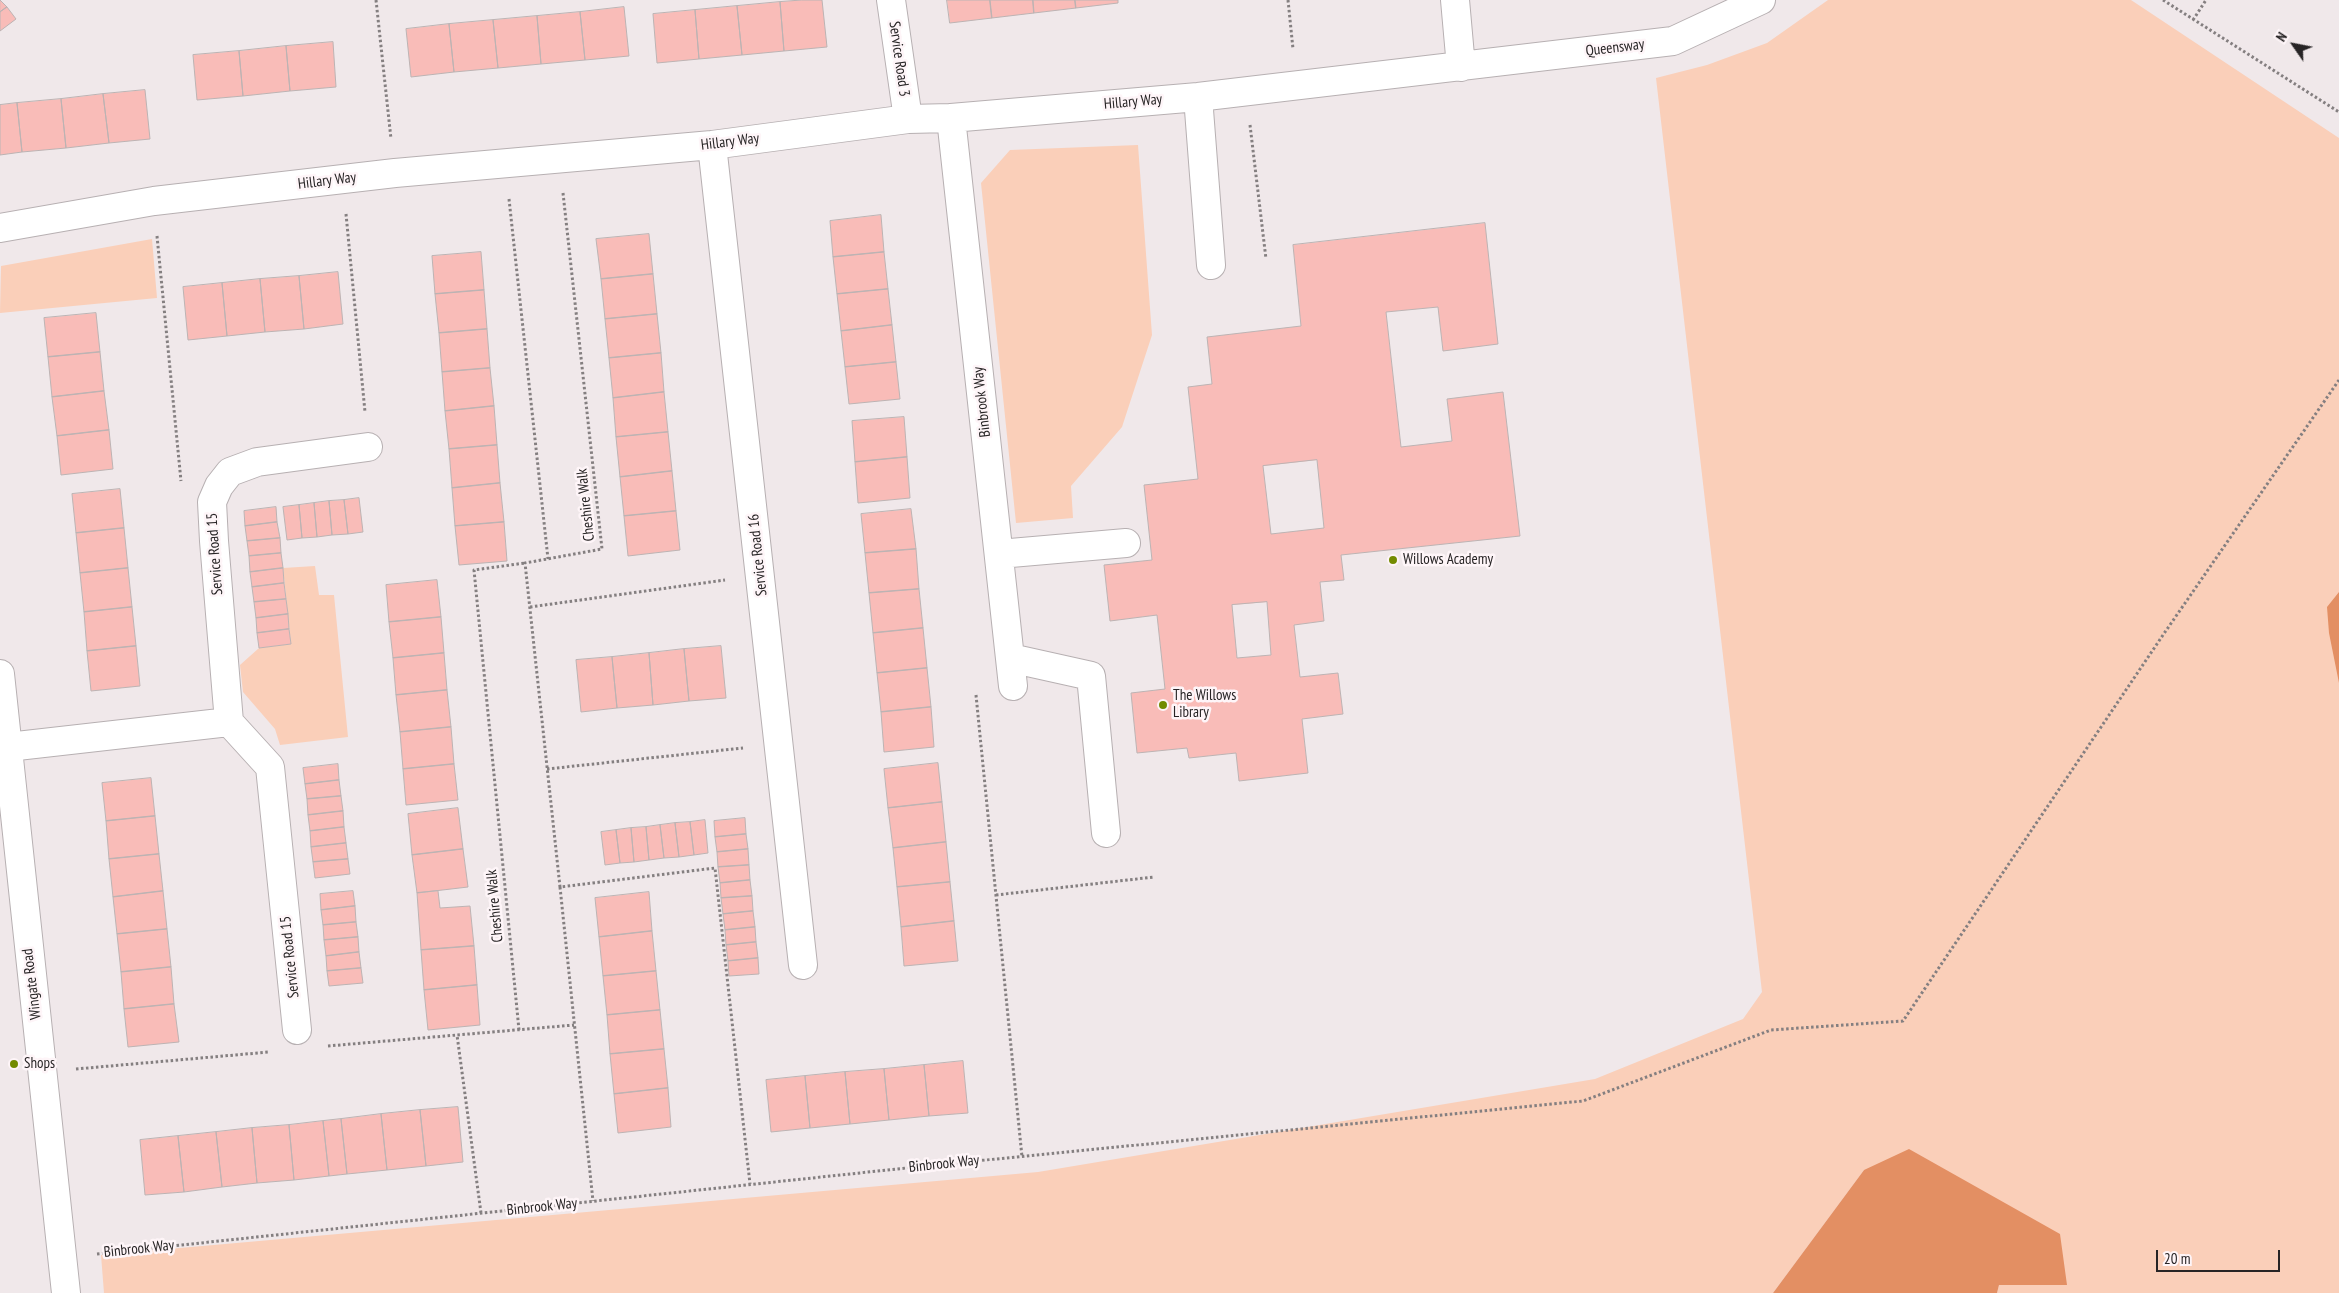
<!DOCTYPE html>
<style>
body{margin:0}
#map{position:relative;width:2339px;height:1293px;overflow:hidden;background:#f0e8ea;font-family:"PT Sans Narrow",sans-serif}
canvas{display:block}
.north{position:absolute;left:2269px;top:20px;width:50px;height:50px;-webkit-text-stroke:4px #fef5f8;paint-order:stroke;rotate:303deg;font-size:14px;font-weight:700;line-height:20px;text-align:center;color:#272425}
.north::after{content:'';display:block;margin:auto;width:18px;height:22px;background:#272425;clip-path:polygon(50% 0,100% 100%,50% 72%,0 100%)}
.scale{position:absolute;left:2156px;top:1250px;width:124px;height:22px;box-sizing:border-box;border:2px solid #272425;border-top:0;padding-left:6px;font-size:15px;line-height:18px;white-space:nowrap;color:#272425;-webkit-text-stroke:4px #fef5f8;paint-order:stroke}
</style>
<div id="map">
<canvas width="2339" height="1293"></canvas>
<div class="north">N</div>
<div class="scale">20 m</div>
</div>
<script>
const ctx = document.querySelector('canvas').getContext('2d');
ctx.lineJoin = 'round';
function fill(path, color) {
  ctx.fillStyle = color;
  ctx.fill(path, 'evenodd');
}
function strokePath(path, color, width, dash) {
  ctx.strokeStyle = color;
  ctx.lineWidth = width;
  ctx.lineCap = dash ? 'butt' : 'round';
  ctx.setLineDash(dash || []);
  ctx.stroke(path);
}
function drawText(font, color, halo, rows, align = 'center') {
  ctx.font = font + ' "PT Sans Narrow",sans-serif';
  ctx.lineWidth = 5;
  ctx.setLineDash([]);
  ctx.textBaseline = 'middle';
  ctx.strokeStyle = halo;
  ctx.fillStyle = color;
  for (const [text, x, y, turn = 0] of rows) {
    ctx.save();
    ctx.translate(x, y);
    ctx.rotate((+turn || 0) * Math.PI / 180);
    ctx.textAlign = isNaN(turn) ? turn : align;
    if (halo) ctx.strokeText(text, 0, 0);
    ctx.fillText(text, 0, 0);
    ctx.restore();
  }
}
fill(new Path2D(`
 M1828 0H2131L2339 138V1293H1997L1999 1285 1864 1170 1773 1293H104L101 1255 1038 1172 1595 1079 1743 1019 1762 992 1656 78 1707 65 1767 43Z
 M1138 145 1152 335 1122 427 1071 486 1073 518 1016 523 981 183 1010 150Z
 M152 239 157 298 0 313 1 266Z
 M315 566 319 595H334L348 737 280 745 275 729 243 692 240 665 259 648 291 644 283 568Z`), '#facfb9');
fill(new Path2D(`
 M2339 592V683L2329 633 2327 607Z
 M1909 1149 2060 1234 2067 1285H1999L1997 1293H1773L1864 1170Z`), '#e38f63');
const building = new Path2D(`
 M0 0 7 7 0 12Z
 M802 0H822L827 47 784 51 780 2Z
 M947 0H990L992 18 950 23Z
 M990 0H1033L1034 13 992 18Z
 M1033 0H1075L1076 8 1034 13Z
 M1075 0H1118V3L1076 8Z
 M780 2 784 51 742 55 737 6Z
 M737 6 742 55 699 59 695 10Z
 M7 7 16 19 0 31V12Z
 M624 7 629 56 585 60 580 12Z
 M695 10 699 59 657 63 653 14Z
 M580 12 585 60 541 64 537 16Z
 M537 16 541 64 498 68 493 20Z
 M493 20 498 68 454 72 449 24Z
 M449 24 454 72 411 77 406 29Z
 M333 42 336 87 290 91 286 46Z
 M286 46 290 91 243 96 239 51Z
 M239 51 243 96 197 100 193 55Z
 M145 90 150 139 109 143 103 94Z
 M103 94 109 143 66 148 61 99Z
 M61 99 66 148 22 152 17 103Z
 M17 103 22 152 0 155V105Z
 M881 215 884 252 833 257 830 221Z
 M1485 223 1498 344 1443 351 1438 307 1386 312 1401 447 1452 441 1447 399 1503 392 1520 536 1341 555 1344 580 1320 582 1324 621 1294 625 1300 677 1338 673 1343 714 1302 719 1308 773 1239 781 1236 753 1189 758 1187 748 1137 753 1131 693 1165 689 1157 615 1110 621 1104 565 1152 560 1144 485 1198 479 1188 387 1212 384 1207 337 1301 326 1293 245ZM1317 460 1324 528 1271 534 1263 466ZM1267 602 1271 655 1237 658 1232 605Z
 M649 234 653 274 601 279 596 239Z
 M481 252 484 290 435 294 432 256Z
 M884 252 888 289 837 294 833 257Z
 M338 272 343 324 304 329 299 276Z
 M653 274 657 314 605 319 601 279Z
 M299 276 304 329 265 332 260 279Z
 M260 279 265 332 227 336 222 283Z
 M222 283 227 336 188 340 183 287Z
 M888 289 892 325 841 331 837 294Z
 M484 290 487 329 439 333 435 294Z
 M96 313 100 352 48 357 44 318Z
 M657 314 661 353 609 358 605 319Z
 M892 325 896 362 845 367 841 331Z
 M487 329 490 368 442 372 439 333Z
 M100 352 104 391 52 397 48 357Z
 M661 353 664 392 613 398 609 358Z
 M896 362 900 399 849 404 845 367Z
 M490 368 494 406 445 411 442 372Z
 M104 391 109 430 57 436 52 397Z
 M664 392 668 432 616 437 613 398Z
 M494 406 497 445 449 449 445 411Z
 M904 417 907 457 855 462 852 421Z
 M109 430 113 469 61 475 57 436Z
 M668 432 672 471 620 477 616 437Z
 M497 445 500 483 452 488 449 449Z
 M907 457 910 498 858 503 855 462Z
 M672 471 676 511 624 516 620 477Z
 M500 483 504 522 455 526 452 488Z
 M120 489 124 528 76 533 72 494Z
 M359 498 363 532 348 534 344 500Z
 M344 500 348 534 332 535 329 501Z
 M329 501 332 535 317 537 314 503Z
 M314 503 317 537 302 538 299 505Z
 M299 505 302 538 287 540 283 507Z
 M276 507 277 522 245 526 244 511Z
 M911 509 916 549 865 553 861 514Z
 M676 511 680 550 628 556 624 516Z
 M277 522 280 538 247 541 245 526Z
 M504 522 507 561 459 565 455 526Z
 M124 528 128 568 80 573 76 533Z
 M280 538 281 553 249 556 247 541Z
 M916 549 919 589 869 593 865 553Z
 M281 553 283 568 250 572 249 556Z
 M128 568 132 607 84 612 80 573Z
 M283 568 284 583 252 587 250 572Z
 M437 580 441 617 389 622 386 585Z
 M284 583 286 599 254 602 252 587Z
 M919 589 923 628 873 633 869 593Z
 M286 599 288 614 256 618 254 602Z
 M132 607 136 646 87 651 84 612Z
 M288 614 289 629 257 633 256 618Z
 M441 617 444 653 393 658 389 622Z
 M923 628 927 668 877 673 873 633Z
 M289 629 291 644 259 648 257 633Z
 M136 646 140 686 91 691 87 651Z
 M721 646 726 698 689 701 684 649Z
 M684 649 689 701 653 705 649 653Z
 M444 653 447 690 396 695 393 658Z
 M649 653 653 705 617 708 612 657Z
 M612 657 617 708 581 712 576 660Z
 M927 668 931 707 881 712 877 673Z
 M447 690 451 727 400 732 396 695Z
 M931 707 934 747 884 752 881 712Z
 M451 727 454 764 403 769 400 732Z
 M938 763 942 802 888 808 884 769Z
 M338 764 339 780 305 784 303 768Z
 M454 764 458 800 406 805 403 769Z
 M151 778 155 816 106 821 102 783Z
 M339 780 341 796 307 799 305 784Z
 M341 796 343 811 308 815 307 799Z
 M942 802 946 842 893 848 888 808Z
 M458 808 463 849 412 855 408 814Z
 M343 811 344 827 310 831 308 815Z
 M155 816 159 854 109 859 106 821Z
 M745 818 746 834 715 837 714 821Z
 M705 820 708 853 694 855 690 822Z
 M690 822 694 855 679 857 675 823Z
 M675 823 679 857 664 858 660 825Z
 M660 825 664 858 649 860 646 827Z
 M344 827 346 843 311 847 310 831Z
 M646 827 649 860 634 862 631 828Z
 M631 828 634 862 620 863 616 830Z
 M616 830 620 863 605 865 601 832Z
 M746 834 748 849 717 852 715 837Z
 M946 842 950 882 897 887 893 848Z
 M346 843 348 859 313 862 311 847Z
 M463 849 468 887 417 893 412 855Z
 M748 849 749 865 718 867 717 852Z
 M159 854 163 891 113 897 109 859Z
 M348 859 350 874 315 878 313 862Z
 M749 865 750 880 720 883 718 867Z
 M750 880 752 896 721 898 720 883Z
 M950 882 954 921 901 927 897 887Z
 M163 891 167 929 117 934 113 897Z
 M353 891 355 906 321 910 320 894Z
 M438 891 440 908 470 906 474 946 421 950 417 893Z
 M649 892 652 931 599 937 595 898Z
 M752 896 753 911 723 914 721 898Z
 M355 906 356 922 323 925 321 910Z
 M753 911 755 927 725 930 723 914Z
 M954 921 958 961 904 966 901 927Z
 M356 922 358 937 324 940 323 925Z
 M755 927 756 942 726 945 725 930Z
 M167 929 171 967 121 972 117 934Z
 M652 931 656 971 603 976 599 937Z
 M358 937 359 952 326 956 324 940Z
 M756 942 758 958 728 961 726 945Z
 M474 946 477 985 424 990 421 950Z
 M359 952 361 968 327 971 326 956Z
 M758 958 759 974 729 976 728 961Z
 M171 967 174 1004 124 1009 121 972Z
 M361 968 363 983 329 986 327 971Z
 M656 971 660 1010 607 1015 603 976Z
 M477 985 480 1025 428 1030 424 990Z
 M174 1004 179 1042 128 1047 124 1009Z
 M660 1010 664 1049 610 1054 607 1015Z
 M664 1049 668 1088 614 1094 610 1054Z
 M963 1061 968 1113 929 1116 924 1065Z
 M924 1065 929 1116 889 1120 884 1069Z
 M884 1069 889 1120 850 1124 845 1072Z
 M845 1072 850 1124 810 1128 805 1076Z
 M805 1076 810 1128 771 1132 766 1080Z
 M668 1088 671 1127 618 1133 614 1094Z
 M458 1107 463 1162 426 1166 420 1110Z
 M420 1110 426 1166 387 1170 381 1114Z
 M381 1114 387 1170 347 1174 341 1119Z
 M341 1119 347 1174 329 1176 323 1121Z
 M323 1121 329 1176 294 1180 289 1125Z
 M289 1125 294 1180 257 1183 252 1128Z
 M252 1128 257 1183 222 1187 216 1132Z
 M216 1132 222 1187 184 1192 178 1136Z
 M178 1136 184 1192 145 1195 140 1140Z`);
fill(building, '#f9bcb8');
strokePath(building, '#bcb3b3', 1);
const minor = new Path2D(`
 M891 0 908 119
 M1455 0 1461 67
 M1198 97 1211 265
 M951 118 1013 686
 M712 145 803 965
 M0 228 154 201 395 173 712 145 908 119 951 118 1198 97 1673 41 1761 0
 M999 554 1126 543
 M1010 658 1091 676 1106 833
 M0 674 66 1293
 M229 722 214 541 212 502 219 486 230 472 257 462 368 447
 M8 747 229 722 270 767 297 1030`);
strokePath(minor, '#b7b0b2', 30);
strokePath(new Path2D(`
 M376 0 391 139
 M1288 0 1293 49
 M2163 0 2339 112
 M2193 20 2206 0
 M1250 125 1266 259
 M563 193 602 549 525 563 560 887 715 868 750 1184
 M509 199 548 559
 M346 214 365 412
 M157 236 181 481
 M530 607 725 580
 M976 695 1022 1157
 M547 769 743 748
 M560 887 593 1201
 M996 895 1154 877
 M519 1030 474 570 525 563
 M328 1046 457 1035
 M76 1069 269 1052
 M481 1213 457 1035 574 1025
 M97 1254 925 1166 1583 1101 1771 1030 1903 1021 2163 635 2339 380`), '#847f80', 3, [2.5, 2.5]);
strokePath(minor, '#fff', 28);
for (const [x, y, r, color] of [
 [1393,560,5,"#738b00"],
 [1163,705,5,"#738b00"],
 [14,1064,5,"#738b00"]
]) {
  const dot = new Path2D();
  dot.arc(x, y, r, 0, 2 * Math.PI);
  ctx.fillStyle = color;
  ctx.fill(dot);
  strokePath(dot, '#fef5f8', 2);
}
drawText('15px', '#272425', '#fef5f8', [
 ["Queensway",1615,48,-7],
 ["Service Road 3",899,59,82],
 ["Hillary Way",1133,102,-5],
 ["Hillary Way",730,142,-7],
 ["Hillary Way",327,181,-7],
 ["Binbrook Way",982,402,-96],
 ["Cheshire Walk",586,505,-96],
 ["Service Road 15",215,554,-94],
 ["Service Road 16",758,555,-96],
 ["Cheshire Walk",495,906,-95],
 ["Service Road 15",290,957,-96],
 ["Wingate Road",32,984,-97],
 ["Binbrook Way",944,1164,-6],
 ["Binbrook Way",542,1207,-6],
 ["Binbrook Way",139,1249,-6]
]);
drawText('15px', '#272425', '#fef5f8', [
 ["Willows Academy",1403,560],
 ["The Willows",1173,696],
 ["Library",1173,713],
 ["Shops",24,1064]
], 'left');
</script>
